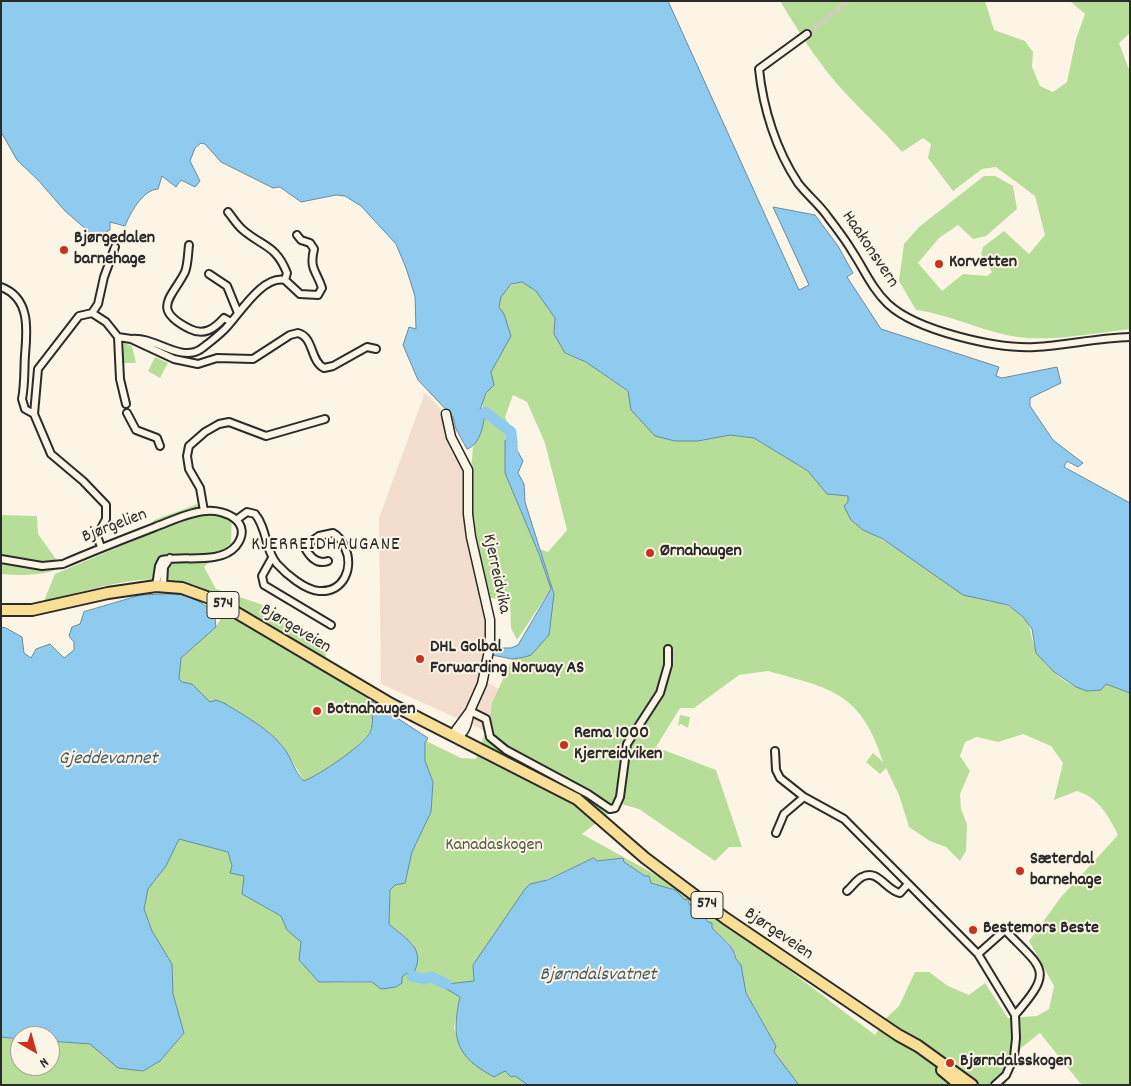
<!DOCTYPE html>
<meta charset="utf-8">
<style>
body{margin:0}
#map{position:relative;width:1131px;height:1086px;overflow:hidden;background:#fcf5e5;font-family:Dekko,sans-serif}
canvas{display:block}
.frame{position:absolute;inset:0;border:2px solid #2b2b2b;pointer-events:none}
.north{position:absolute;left:10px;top:1026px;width:50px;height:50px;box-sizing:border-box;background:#fcf5e5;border:1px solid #a8a49b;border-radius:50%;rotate:142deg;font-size:14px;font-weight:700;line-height:20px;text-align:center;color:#2b2b2b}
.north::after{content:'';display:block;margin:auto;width:18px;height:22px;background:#c8321e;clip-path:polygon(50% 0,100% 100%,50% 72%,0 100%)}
</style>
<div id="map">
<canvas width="1131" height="1086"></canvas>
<div class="frame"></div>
<div class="north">N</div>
</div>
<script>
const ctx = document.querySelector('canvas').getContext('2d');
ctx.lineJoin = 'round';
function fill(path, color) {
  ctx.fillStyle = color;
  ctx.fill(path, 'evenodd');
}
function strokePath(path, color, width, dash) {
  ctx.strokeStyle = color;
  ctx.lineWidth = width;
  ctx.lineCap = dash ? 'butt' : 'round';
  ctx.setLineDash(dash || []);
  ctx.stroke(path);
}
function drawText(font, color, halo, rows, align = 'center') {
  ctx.font = font + ' Dekko,sans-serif';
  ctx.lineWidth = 4;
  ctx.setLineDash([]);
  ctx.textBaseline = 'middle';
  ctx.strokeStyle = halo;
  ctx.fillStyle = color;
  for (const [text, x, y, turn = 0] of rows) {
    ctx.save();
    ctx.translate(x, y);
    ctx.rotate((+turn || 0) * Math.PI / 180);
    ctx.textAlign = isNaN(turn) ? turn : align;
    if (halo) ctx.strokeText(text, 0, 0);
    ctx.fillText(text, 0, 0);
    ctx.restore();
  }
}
fill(new Path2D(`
 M425 393 446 414 451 437 466 462 490 646 488 683 605 745 530 759 479 728 381 684 379 518Z`), '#f3ddcf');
fill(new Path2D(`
 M780 1H985L994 30 1025 41 1033 52 1032 67 1040 86 1053 92 1067 82 1076 39 1085 14 1070 1H1130V33L1119 43 1130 72V329C1096 333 1061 340 1027 338 988 335 954 315 916 310L899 281 904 244 919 227 984 176H995L1013 186 1017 209 986 236 973 239 958 225 939 238 918 263 942 291 963 274 987 276 992 272 981 254 983 247 1004 231 1029 254 1045 235 1035 196 996 167 982 169 953 191 928 158 931 144 923 138 902 152C885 132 866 115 848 96 821 68 800 34 780 1Z
 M522 282 536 291 555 318 554 334 566 354 586 362 698 441 730 435 754 438 808 471 827 494 848 496V502L844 506 854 523C879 538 904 552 929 568 945 577 961 590 978 598 997 606 1003 598 1022 617 1033 627 1029 632 1034 644 1045 670 1072 694 1101 690L1106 684 1130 693V1085H1085L1080 1083 1040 1033 1021 1048 1005 1085H799L774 1052 776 1046 746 993 735 953 728 942 712 928 701 912 689 904 691 901 685 900 675 890 651 883 645 876 624 862 623 858 597 861 594 858 525 889 474 965V981L449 990 460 996 454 1028 458 1037V1043L505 1071 529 1082 531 1085H1V1037L20 1039V1066H50V1041L90 1044 143 1071 160 1061 184 1033 173 994 172 964 152 931 144 909 148 889 166 866 179 839 228 852 232 866 244 875 242 894 281 916 287 930 301 942 319 982C343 982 387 987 408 973L411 976 413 944 389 924 390 889 395 885 405 883 412 852 431 812 433 782 425 761V743L426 741 461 758 476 759 490 719 492 703 512 659 525 657 554 594 540 549 548 552 567 530 545 443 527 402 513 395 505 417 518 442 515 448 512 441 505 442V473L539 554 551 589 517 640 511 628 510 602 478 595C470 549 466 505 472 459 473 455 472 448 474 444 480 430 489 420 482 404L488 391 494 385 491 372C495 363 502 354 505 344 511 327 480 289 522 282ZM768 671C833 689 861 693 883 762L873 753 866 762 880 774 886 768 899 795 909 827 930 841 946 847 960 861 966 851 967 824 961 809 960 794 970 771 960 756 965 742 977 737 998 742 1023 734 1051 746 1063 763 1054 800 1077 791C1099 798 1108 815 1118 835L1061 897 1029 941 1054 986 1049 1009 1037 1016 1008 1018 985 983 969 995 948 986 929 972H915L899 1006 884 1020 875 1035 683 890 582 834 621 804 639 809 715 861 729 847H742L716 770 656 747 680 708H694L739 675Z
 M124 343 132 346 136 363H123Z
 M155 357 168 363 160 378 148 371Z
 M198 504 207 513 232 512 231 543 204 567 216 589 263 605 309 642 326 650 325 672 371 701C371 708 373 715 373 721 372 743 323 773 304 781L283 746 275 741 268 731 210 702 192 684 182 682 179 679 181 658 216 627 228 606C179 557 102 588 44 601L55 574 142 537 154 520Z
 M1 515 37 516 38 534 58 562 89 549C67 574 33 577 1 574Z
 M680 715 690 717 688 728 681 724 678 726Z`), '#b7de99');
const water = new Path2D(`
 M1 1H668L799 290 809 285 773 207 815 215 838 246 853 273 847 277 881 329 999 367 996 376 1002 378 1057 367 1061 383 1030 398V406L1053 440 1083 463 1078 467 1067 461 1064 467 1130 503V693L1106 684 1101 690 1087 691 1076 687 1054 672 1036 653 1032 629 1023 617 1008 605 963 595 883 539 863 530 851 520 844 506 848 502V496L827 494 808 471 754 438 730 435 698 441H675L655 436 631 410 628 391 586 362 565 353 554 334 555 318 536 291 522 282 511 284 501 297 499 307 504 314 511 336 491 372 494 385 486 393 480 410 485 412C484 424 480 445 467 449L456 429 453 417 418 380 403 345 409 327 416 329 415 296 406 268 396 244 361 206 345 196 336 195 301 202 280 187 273 188 221 162 205 144 201 143 195 148 190 161 200 181 195 187 181 180 176 187 162 176 158 189C142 190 130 214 125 226L110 222V230L106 232 104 237H95L65 211 38 180 17 160 1 132Z
 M508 440 512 441 523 461 518 473 524 484 525 502 554 594 549 635 531 655 525 657 512 659 492 655 493 648H511L518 645 551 589 539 554 505 473V441Z
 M141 595C156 595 179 591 193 598 202 603 203 606 214 609L216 627 181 658 179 679 182 682 192 684 210 702 216 700 224 703C245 716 268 728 283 747 292 758 294 772 304 781 319 775 363 746 370 732 375 722 371 712 371 701L428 738 425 743V761L433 782 431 812 412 852 405 883 395 885 390 890 389 924C407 940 428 949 412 976L407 973 402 977V983L396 987 381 989 372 982H319L299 960 301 942 287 930 281 916 242 894 244 876 230 873 232 866 228 852 179 839 166 866 148 889 144 909 152 931 172 964 173 994 184 1033 160 1061 143 1071 118 1068 90 1044 50 1041V1036H20V1039L1 1037V627L6 628 22 637 24 653 31 658 36 649 50 644 64 658 74 650V642L69 636 72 627 80 624 84 612Z
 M594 858 597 861 623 858 624 862 645 876H649L651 883 675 890 685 900 689 898V904L701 912 708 922 712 923V928C722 938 734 946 736 959L741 965 746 993 776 1046 774 1052 799 1085H528L515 1076 511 1077 505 1071 494 1077C455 1056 451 1038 460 997L445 988 446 984 474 981 473 965 525 889 530 884 547 880Z`);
fill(water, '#8fcbef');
strokePath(water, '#678ba1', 1);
strokePath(new Path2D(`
 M485 412 511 432 513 456
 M412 976 424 979 431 977 446 984`), '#8fcbef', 11);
strokePath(new Path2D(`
 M807 34 848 1`), '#d2cdc0', 6, [6, 3]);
const minor = new Path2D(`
 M807 34 759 69C763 108 776 150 798 183 807 195 819 204 828 217 836 228 845 239 852 251 864 269 872 289 888 304 917 331 997 349 1035 347 1067 345 1098 338 1130 337
 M228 212C233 218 237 225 243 230 263 247 276 245 287 273L285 280
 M189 245C188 253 188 264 185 272 172 298 150 309 190 329 204 336 214 329 224 318L231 322
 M209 274 227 286 238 313
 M1 287C31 298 27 331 25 355 24 370 25 384 22 399L25 409 34 414
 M92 313 98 304 104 277 115 247
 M118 337 120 379 126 404
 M131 339C155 336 180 363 201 349 209 343 218 336 225 329 239 315 262 275 285 280L300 294 318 295 322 288C317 271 309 270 314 249L310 243 301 240 297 235
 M127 413 136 430 157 438 160 446
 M204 511 200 488 189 469 187 456 189 446 205 432 219 424 229 422 266 436 325 419
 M236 520 247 512 255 514C267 528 265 550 277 564 286 574 305 590 319 591 344 593 354 567 345 548 342 541 339 536 333 533L319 536 306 545 305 548C310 557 317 565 328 561
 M101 547 97 536 106 519V505L83 481 51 454 34 414 38 369 79 316 92 313 106 322 118 337 131 339 174 359 198 364 217 358 253 359 290 335 298 333C314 337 310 361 324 368L333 366 367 347 376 349
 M272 558 262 576 264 585 331 625
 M1 559 42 566 63 564C93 551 124 539 155 527 171 521 189 512 206 511 226 509 254 523 236 546 220 565 184 555 162 560L159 566 156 586
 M163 586 164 567 170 558
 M470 711 486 719 490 737 506 750 588 794 610 809 615 808 620 797 627 744 660 693 668 665V649
 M775 751 776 770 780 778 804 797 844 819 978 954 1015 1015 1016 1038 1014 1057 1006 1075 995 1085
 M776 833 784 814 804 797
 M847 891C852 887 856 880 862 877 878 868 886 891 900 893L908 884
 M978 954 1005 930C1043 970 1055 969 1015 1015`);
const tertiary = new Path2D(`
 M446 414 451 437 468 470V514L471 537 490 620V646L482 684 470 711 456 730 457 737C467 731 467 722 470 711`);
const primary = new Path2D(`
 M1 610H32L108 593 156 586 182 588 215 600 391 704 577 799 645 858 725 918 898 1035 918 1046 972 1085
 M942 1070 960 1085`);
strokePath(minor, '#2b2b2b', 10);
strokePath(tertiary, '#2b2b2b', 11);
strokePath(primary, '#2b2b2b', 14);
strokePath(minor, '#fcf5e5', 6);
strokePath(tertiary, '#fcf5e5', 8);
strokePath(primary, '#f9df96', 10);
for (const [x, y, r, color] of [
 [64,250,5,"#c8321e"],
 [939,264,5,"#c8321e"],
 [650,553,5,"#c8321e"],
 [420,659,5,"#c8321e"],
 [317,711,5,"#c8321e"],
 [564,745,5,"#c8321e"],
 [1020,871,5,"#c8321e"],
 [973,930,5,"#c8321e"],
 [950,1063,5,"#c8321e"]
]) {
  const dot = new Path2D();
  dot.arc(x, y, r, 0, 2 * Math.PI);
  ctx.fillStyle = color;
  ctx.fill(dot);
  strokePath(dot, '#fcf5e5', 2);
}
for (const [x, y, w] of [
 [223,605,32],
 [707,905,32]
]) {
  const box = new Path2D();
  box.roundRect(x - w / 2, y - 13.5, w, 27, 4);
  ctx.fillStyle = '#fcf5e5';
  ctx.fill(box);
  strokePath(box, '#2b2b2b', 1);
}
drawText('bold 16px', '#2b2b2b', null, [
 ["574",223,605],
 ["574",707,905]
]);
drawText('bold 18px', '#2b2b2b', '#fcf5e5', [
 ["Bjørgedalen",74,240],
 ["barnehage",74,261],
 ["Korvetten",949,264],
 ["Ørnahaugen",660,553],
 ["DHL Golbal",430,649],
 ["Forwarding Norway AS",430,670],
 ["Botnahaugen",327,711],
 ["Rema 1000",574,735],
 ["Kjerreidviken",574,756],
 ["Sæterdal",1030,861],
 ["barnehage",1030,882],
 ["Bestemors Beste",983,930],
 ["Bjørndalsskogen",960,1063]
], 'left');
drawText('18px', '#2b2b2b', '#fcf5e5', [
 ["Haakonsvern",869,250,56],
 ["Bjørgelien",115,527,-21],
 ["Kjerreidvika",495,574,78],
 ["Bjørgeveien",295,630,31],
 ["Bjørgeveien",778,935,34]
]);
drawText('18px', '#4e5846', '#fcf5e5', [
 ["Kanadaskogen",494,847]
]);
ctx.letterSpacing = '1px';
drawText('19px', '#2b2b2b', '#fcf5e5', [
 ["KJERREIDHAUGANE",326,546]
]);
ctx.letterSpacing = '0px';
drawText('italic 19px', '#495b66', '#fcf5e5', [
 ["Gjeddevannet",108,760],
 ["Bjørndalsvatnet",598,976]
]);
</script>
